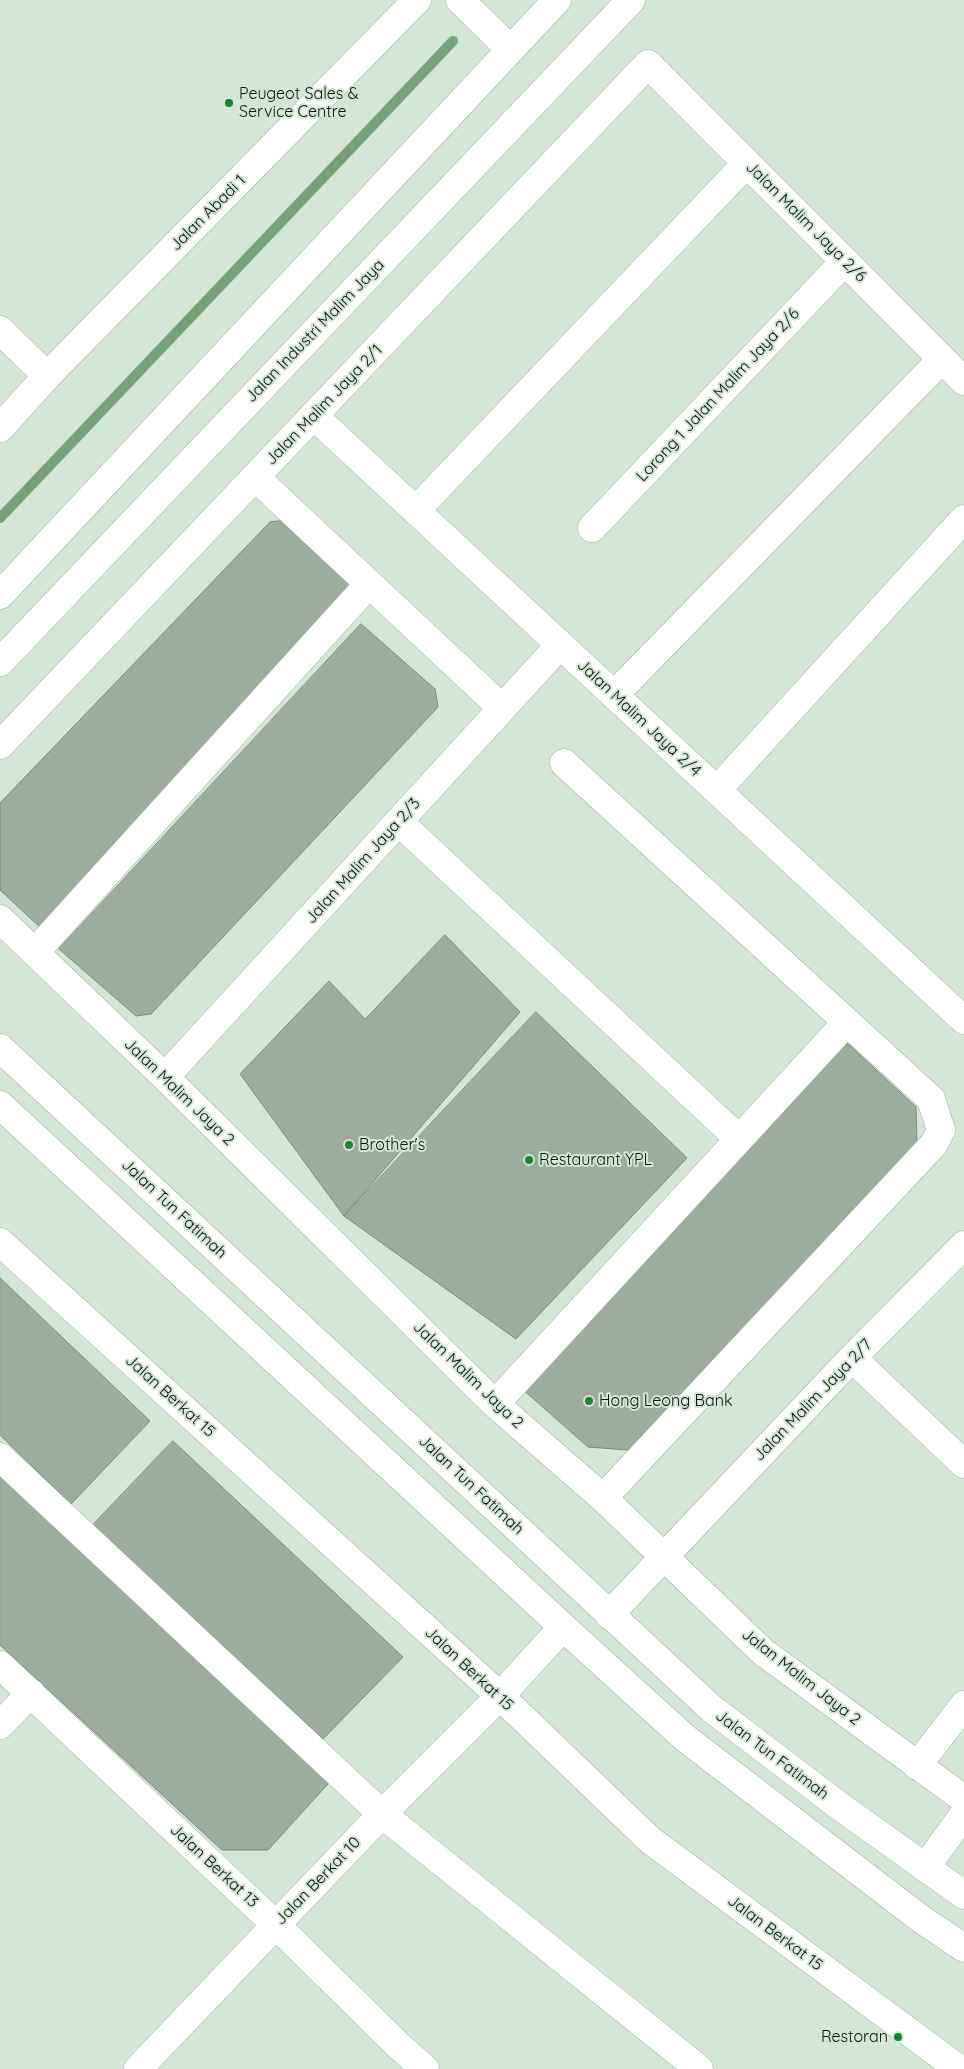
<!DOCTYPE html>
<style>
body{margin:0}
canvas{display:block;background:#d4e6d5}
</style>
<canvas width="964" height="2069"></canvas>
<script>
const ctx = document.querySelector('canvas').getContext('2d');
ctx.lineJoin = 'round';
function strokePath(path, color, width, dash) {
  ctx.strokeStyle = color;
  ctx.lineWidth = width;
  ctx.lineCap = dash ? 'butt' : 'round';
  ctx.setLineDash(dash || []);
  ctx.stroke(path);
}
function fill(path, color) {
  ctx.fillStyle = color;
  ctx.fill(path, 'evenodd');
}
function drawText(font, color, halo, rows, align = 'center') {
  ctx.font = font + ' Quicksand,sans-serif';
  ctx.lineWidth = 4;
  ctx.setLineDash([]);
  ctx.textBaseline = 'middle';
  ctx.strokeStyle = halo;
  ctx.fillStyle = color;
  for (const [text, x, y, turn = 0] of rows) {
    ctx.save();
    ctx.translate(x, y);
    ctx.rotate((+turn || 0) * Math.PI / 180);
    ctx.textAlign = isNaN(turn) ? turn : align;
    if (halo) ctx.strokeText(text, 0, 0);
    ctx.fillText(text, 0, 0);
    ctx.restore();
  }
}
strokePath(new Path2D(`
 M0 518 453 41`), '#76a17a', 10);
const building = new Path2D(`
 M293 520 360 590 43 930 0 890V803L270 522Z
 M361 624 435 689 438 707 151 1014 136 1016 59 949Z
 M445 935 520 1012 344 1216 240 1074 329 981 365 1019Z
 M536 1012 687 1158 516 1339 344 1216Z
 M846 1042 916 1107 917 1144 628 1450 588 1447 520 1387Z
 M0 1278 150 1421 71 1504 0 1435Z
 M173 1441 403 1657 323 1739 93 1525Z
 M0 1464 336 1775 268 1850H222L0 1645Z`);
fill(building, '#9cad9d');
strokePath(building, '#798a7a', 1);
const minor = new Path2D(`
 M460 0 510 49
 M0 330 47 376
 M314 416 964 1020
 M0 428 47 376 417 0
 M255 477 502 708
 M416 510 747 163
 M592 528 845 261
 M614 695 942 359
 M0 745 648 64 964 381
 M564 763 931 1099 941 1130 934 1144 603 1498
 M717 790 964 519
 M399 822 739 1139
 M0 919 165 1077 495 1404 603 1498 763 1652 964 1799
 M35 952 369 584
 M165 1077 560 645
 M0 1242 500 1696 650 1840 959 2069
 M852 1358 964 1464
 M495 1404 847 1022
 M0 1457 382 1814 699 2069
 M609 1615 852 1358 964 1245
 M0 1665 276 1925 399 2046 425 2069
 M0 1725 31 1693
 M917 1766 964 1705
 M925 1868 964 1814
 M138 2069 382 1814 500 1696 563 1627`);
const major = new Path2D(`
 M0 595 557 0
 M0 662 631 0
 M0 1048 712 1709 838 1805 964 1895
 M0 1105 563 1627 685 1738 921 1919 964 1948`);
strokePath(minor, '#a2b3a3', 29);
strokePath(major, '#a2b3a3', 29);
strokePath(minor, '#fff', 28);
strokePath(major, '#fff', 28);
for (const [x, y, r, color] of [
 [229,103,5,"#1e8236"],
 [349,1145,5,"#1e8236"],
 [529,1160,5,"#1e8236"],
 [589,1401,5,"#1e8236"],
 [898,2037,5,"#1e8236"]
]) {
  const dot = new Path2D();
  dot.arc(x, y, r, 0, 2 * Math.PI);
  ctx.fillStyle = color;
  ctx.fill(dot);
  strokePath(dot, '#d4e6d5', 2);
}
drawText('16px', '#0c120c', '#d4e6d5', [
 ["Peugeot Sales &",239,94],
 ["Service Centre",239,112],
 ["Brother's",359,1145],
 ["Restaurant YPL",539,1160],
 ["Hong Leong Bank",599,1401],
 ["Restoran",888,2037,"right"]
], 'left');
drawText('16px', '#0c120c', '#d4e6d5', [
 ["Jalan Abadi 1",208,213,-45],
 ["Jalan Malim Jaya 2/6",806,222,45],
 ["Jalan Industri Malim Jaya",315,331,-46],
 ["Lorong 1 Jalan Malim Jaya 2/6",718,395,-47],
 ["Jalan Malim Jaya 2/1",324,405,-46],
 ["Jalan Malim Jaya 2/4",639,718,43],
 ["Jalan Malim Jaya 2/3",363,861,-48],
 ["Jalan Malim Jaya 2",179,1092,44],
 ["Jalan Tun Fatimah",174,1209,43],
 ["Jalan Malim Jaya 2",468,1375,44],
 ["Jalan Berkat 15",170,1396,42],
 ["Jalan Malim Jaya 2/7",813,1400,-46],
 ["Jalan Tun Fatimah",471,1485,43],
 ["Jalan Berkat 15",469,1669,43],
 ["Jalan Malim Jaya 2",801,1677,38],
 ["Jalan Tun Fatimah",772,1755,37],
 ["Jalan Berkat 13",214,1866,43],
 ["Jalan Berkat 10",318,1881,-46],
 ["Jalan Berkat 15",775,1933,37]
]);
</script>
